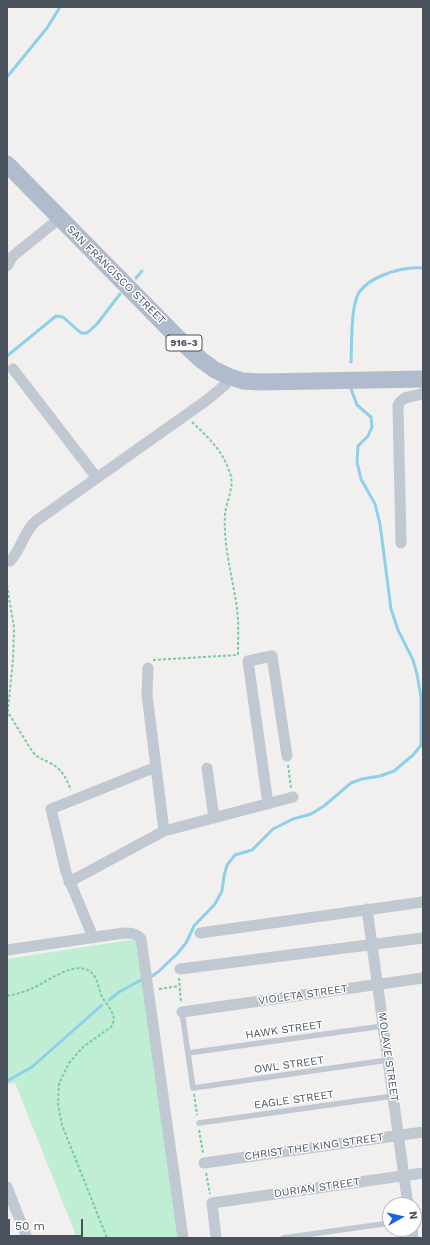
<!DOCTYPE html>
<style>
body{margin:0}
#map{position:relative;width:430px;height:1245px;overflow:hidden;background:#f2efef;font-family:"Work Sans",sans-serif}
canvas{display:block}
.frame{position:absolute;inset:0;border:8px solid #48515c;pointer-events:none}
.north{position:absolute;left:382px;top:1197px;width:40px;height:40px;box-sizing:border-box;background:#fff;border:1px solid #b6b9be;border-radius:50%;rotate:82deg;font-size:11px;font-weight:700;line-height:16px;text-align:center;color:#48515c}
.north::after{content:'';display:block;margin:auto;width:14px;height:18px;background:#1d63de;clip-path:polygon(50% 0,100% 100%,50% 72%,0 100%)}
.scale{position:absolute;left:8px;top:1219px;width:75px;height:18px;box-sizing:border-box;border:2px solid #48515c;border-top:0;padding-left:5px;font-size:12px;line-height:14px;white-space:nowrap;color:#48515c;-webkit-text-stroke:3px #fff;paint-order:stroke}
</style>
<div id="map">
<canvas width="430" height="1245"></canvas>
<div class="frame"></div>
<div class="north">N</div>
<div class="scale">50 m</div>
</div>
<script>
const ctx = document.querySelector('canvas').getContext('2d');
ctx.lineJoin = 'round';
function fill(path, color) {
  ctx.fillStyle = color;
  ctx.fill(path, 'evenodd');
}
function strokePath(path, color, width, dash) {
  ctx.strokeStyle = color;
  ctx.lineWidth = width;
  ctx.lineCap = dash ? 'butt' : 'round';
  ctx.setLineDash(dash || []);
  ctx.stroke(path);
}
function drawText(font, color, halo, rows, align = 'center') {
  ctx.font = font + ' "Work Sans",sans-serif';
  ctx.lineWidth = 3;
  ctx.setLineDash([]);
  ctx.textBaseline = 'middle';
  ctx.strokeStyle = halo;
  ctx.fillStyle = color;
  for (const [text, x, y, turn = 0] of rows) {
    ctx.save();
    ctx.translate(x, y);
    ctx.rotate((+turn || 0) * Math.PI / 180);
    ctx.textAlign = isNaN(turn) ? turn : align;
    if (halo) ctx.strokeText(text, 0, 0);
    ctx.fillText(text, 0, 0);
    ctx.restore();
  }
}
fill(new Path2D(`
 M136 939 178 1238H77L15 1083 7 1084V959Z`), '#bfeed5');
strokePath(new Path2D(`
 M7 77 47 28 60 7
 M136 278 142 271
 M7 356 56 316 63 317 81 333H87L97 324 120 294
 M351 362C352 346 350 301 361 290 366 284 374 279 381 276 395 270 408 267 423 268
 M351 389 357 405 371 417 372 427 368 436 358 446 357 462 361 479 375 504 380 524 391 609 398 630 413 660 417 674 421 697V744
 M152 976 158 972 177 954 186 943 194 926 215 904 222 891 224 876 227 865 235 855 252 850 273 829 293 819 311 814 324 806 351 783 362 779 380 776 394 771 413 755 422 744
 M109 1000 119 992 143 979
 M7 1081 32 1067 102 1005`), '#8dd0ea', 3);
strokePath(new Path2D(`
 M192 422C208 437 223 451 230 473 235 487 226 501 225 515 223 546 233 578 237 609 239 624 238 640 238 655
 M7 585 14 628 13 660 7 719
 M153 660 238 655
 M9 714 32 751C37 758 43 759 50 763 62 769 66 778 71 790
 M288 765 291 788
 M179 978 181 1003
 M159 989 179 986
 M7 996C16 994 25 992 33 988 47 982 77 958 92 973 99 980 98 992 104 1000 110 1009 118 1017 111 1027L83 1047 69 1063 59 1083 58 1104 62 1125 107 1238
 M194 1094 197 1115
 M199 1130 203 1153
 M206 1173 210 1194`), '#77cca8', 2, [3, 2]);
strokePath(new Path2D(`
 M182 1012 193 1088 388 1060
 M188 1053 383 1026
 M199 1123 393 1096
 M283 1238 390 1223`), '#c0c8d1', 5.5);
strokePath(new Path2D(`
 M7 266 13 256 60 218
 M13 369 97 478
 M401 543 398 406C402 394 414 398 423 393
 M10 561C22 549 23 532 36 521L207 400 225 385 230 377
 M148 668 147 695 164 831
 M207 768 214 818
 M268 804 248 661 272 656 287 756
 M69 882 164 831 293 797
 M367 909 408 1205
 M200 933 423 902
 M93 937 66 872 51 809 156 767
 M7 950 124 933C131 933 136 933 141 939L183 1238
 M180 969 423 938
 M182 1012 423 978
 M204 1163 423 1132
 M7 1187 27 1238
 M412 1229 413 1238
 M216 1238 212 1203 423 1173`), '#c0c8d1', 11);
strokePath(new Path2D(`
 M7 164 179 339 200 359 215 370 230 377 243 381 261 382 423 379`), '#b0bccd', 17);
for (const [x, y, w] of [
 [184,343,36]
]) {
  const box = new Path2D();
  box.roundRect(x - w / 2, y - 8, w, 16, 3);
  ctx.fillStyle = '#fff';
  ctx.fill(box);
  strokePath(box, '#48515c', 1);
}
drawText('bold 10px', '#48515c', null, [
 ["916-3",184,343]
]);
drawText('11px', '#48515c', '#fff', [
 ["SAN FRANCISCO STREET",116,275,45],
 ["VIOLETA STREET",303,995,-8],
 ["HAWK STREET",284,1030,-8],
 ["MOLAVE STREET",388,1057,82],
 ["OWL STREET",289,1065,-8],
 ["EAGLE STREET",294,1100,-8],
 ["CHRIST THE KING STREET",314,1147,-8],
 ["DURIAN STREET",317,1188,-8]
]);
</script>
